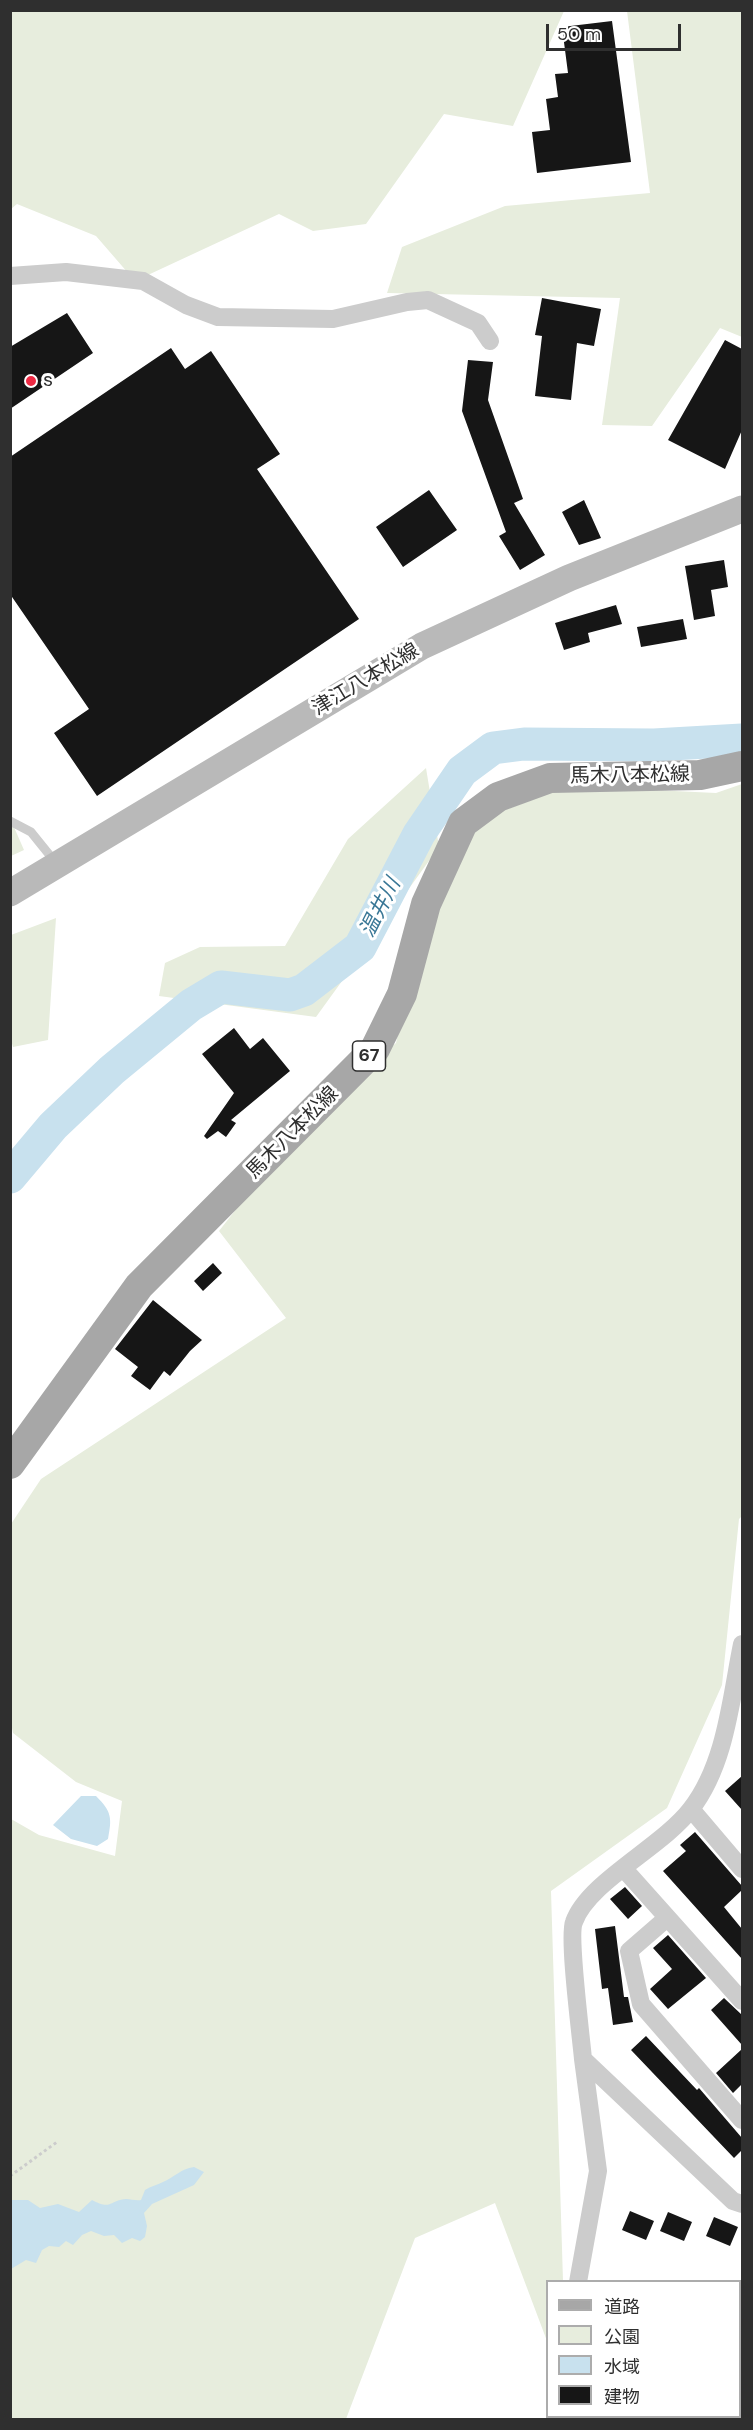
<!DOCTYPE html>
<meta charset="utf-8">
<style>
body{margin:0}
#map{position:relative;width:753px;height:2430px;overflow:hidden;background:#fff;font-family:"DM Sans","Noto Sans JP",sans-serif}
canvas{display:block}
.frame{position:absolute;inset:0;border:12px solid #2f2f2f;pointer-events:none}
.legend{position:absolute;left:546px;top:2280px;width:195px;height:138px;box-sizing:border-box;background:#fff;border:2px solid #acacac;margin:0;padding:8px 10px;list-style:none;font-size:18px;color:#2f2f2f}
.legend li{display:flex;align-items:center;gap:12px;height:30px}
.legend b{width:30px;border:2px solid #acacac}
.scale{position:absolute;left:546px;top:24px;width:135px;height:27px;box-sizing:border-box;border:3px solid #2f2f2f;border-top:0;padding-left:8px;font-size:18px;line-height:21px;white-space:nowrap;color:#2f2f2f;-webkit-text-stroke:4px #fff;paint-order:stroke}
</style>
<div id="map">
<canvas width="753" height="2430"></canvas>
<div class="frame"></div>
<ul class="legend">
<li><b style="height:8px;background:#a7a7a7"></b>道路</li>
<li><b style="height:16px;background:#e7eddd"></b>公園</li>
<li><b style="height:16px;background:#c8e1ee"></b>水域</li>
<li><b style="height:16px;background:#161616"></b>建物</li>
</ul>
<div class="scale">50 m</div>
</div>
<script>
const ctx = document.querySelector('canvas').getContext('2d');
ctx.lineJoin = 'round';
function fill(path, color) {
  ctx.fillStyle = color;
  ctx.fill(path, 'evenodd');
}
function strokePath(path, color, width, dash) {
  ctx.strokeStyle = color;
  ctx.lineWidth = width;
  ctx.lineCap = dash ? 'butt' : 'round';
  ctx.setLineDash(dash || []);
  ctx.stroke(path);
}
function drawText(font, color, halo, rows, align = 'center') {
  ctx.font = font + ' "DM Sans","Noto Sans JP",sans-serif';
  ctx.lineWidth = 6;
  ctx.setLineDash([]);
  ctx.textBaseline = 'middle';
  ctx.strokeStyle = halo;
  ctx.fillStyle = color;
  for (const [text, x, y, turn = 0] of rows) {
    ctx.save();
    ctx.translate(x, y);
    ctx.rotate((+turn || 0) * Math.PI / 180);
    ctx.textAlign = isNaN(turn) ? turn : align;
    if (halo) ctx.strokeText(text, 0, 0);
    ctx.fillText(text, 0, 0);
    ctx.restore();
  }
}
fill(new Path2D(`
 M11 11H564L513 126 444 114 366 224 313 231 279 214 135 281 96 236 17 204 11 209Z
 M627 11H742V337L720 328 652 426 602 425 620 298 387 293 402 247 505 206 650 193Z
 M426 768 439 847 316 1017 159 996 165 963 200 947 285 946 348 839Z
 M742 784V1516L739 1519 722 1685 667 1808 551 1891 563 2281 548 2282 547 2341 495 2203 415 2238 346 2419H11V1819L39 1835 115 1856 122 1801 76 1782 13 1733 11 1723V1524L41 1479 286 1318 219 1231 306 1120 396 1043 426 904 478 820 569 786 716 793Z
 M10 818 24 850 11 856H10Z
 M56 918 48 1040 13 1047 10 1037 11 935Z
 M742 2299V2419L555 2420V2416H740V2303Z`), '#e7eddd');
fill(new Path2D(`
 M81 1796H96C112 1812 112 1818 108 1839L97 1846 71 1839 53 1825Z
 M194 2167 204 2172 194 2185 152 2204 144 2213 147 2226 145 2237 140 2241 132 2238 122 2243 114 2235 104 2236 91 2231 82 2235 73 2245 66 2241 59 2247 49 2246 42 2250 36 2263 26 2260 11 2269 12 2200H28L40 2208 58 2204 79 2212 92 2200C112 2211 109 2200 126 2199 131 2199 136 2201 141 2200L145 2190C151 2186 157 2185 163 2182 175 2177 180 2169 194 2167Z`), '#c8e1ee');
strokePath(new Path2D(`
 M10 1177 53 1126 112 1070 191 1005 221 987 290 995 304 990 360 947 419 834 462 771 493 748 524 744 654 745 742 740`), '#c8e1ee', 33);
fill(new Path2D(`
 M612 21 631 162 537 173 532 132 550 130 546 99 558 97 555 74 568 73 562 27Z
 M542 298 601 309 594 346 577 343 571 400 535 396 542 336 535 335Z
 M67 313 93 353 10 409V347Z
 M725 340 742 349V430L725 469 668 440Z
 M171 348 185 369 211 351 280 454 257 469 359 619 97 796 54 733 89 709 10 594V457Z
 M468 360 493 362 488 400 523 499 514 503 545 555 520 570 499 536 506 532 462 411Z
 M429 490 457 530 403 567 376 527Z
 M584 500 601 538 579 545 562 512Z
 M724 560 728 587 711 590 715 616 694 620 685 566Z
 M616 605 622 624 588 633 590 642 564 650 555 623Z
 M683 619 687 639 641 647 637 627Z
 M234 1028 250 1049 263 1038 290 1071 231 1120 236 1123 226 1137 218 1131 207 1139 204 1136 234 1093 202 1054Z
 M213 1263 222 1273 203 1291 194 1281Z
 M153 1300 202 1340 190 1351 170 1376 164 1371 150 1390 131 1376 138 1367 115 1349Z
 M742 1776V1810L725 1791Z
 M695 1832 742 1886V1890L724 1907 742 1929V1959L663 1871 686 1851 680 1845Z
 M625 1887 642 1906 628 1919 610 1899Z
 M615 1926 624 1997H628L633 2022 613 2025 608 1988 602 1989 595 1929Z
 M668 1935 706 1978 668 2009 650 1989 672 1969 653 1948Z
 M724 1998 742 2015V2045L711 2010Z
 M646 2036 697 2090 699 2088 742 2138V2150L734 2158 631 2050Z
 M742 2049V2084L733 2093 716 2073Z
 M630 2211 654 2221 646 2240 622 2230Z
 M668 2212 692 2222 684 2241 660 2231Z
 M714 2217 738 2227 730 2246 706 2236Z`), '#161616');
strokePath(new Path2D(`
 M10 2176 57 2142`), '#ccc', 3, [3, 3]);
strokePath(new Path2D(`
 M10 821 31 832 56 863`), '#ccc', 9);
strokePath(new Path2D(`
 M10 276 66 272 143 281 186 305 218 317 333 319 407 302 428 300 478 323 490 341
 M742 1644C731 1698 726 1764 691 1809 662 1847 588 1882 574 1922 568 1936 581 2036 583 2059L733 2201 742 2204
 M691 1809 742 1869
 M624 1869 742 2001
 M667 1918 629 1951 641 2004 742 2120
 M578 2282 598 2171 583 2059
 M555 2420 556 2416`), '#ccc', 18);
strokePath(new Path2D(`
 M10 893 422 646 569 578 742 509`), '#b9b9b9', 27);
strokePath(new Path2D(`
 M10 1464 139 1286 375 1049 402 994 426 904 463 823 498 797 550 778 700 775 742 766`), '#a7a7a7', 30);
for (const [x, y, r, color] of [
 [31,381,6,"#ee2a44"]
]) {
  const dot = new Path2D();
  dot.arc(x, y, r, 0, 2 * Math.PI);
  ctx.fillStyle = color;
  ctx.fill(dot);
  strokePath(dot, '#fff', 2);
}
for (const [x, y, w] of [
 [369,1056,33]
]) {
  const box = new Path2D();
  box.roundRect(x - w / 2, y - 15, w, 30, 4.5);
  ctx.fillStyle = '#fff';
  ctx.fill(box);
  strokePath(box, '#2f2f2f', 1.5);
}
drawText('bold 18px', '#2f2f2f', null, [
 ["67",369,1056]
]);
drawText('20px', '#2f2f2f', '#fff', [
 ["s",43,381]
], 'left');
drawText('20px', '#2f2f2f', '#fff', [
 ["津江八本松線",366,680,-31],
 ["馬木八本松線",630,776,-1],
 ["馬木八本松線",293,1133,-45]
]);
drawText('italic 21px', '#397796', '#fff', [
 ["温井川",381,908,-63]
]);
</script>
